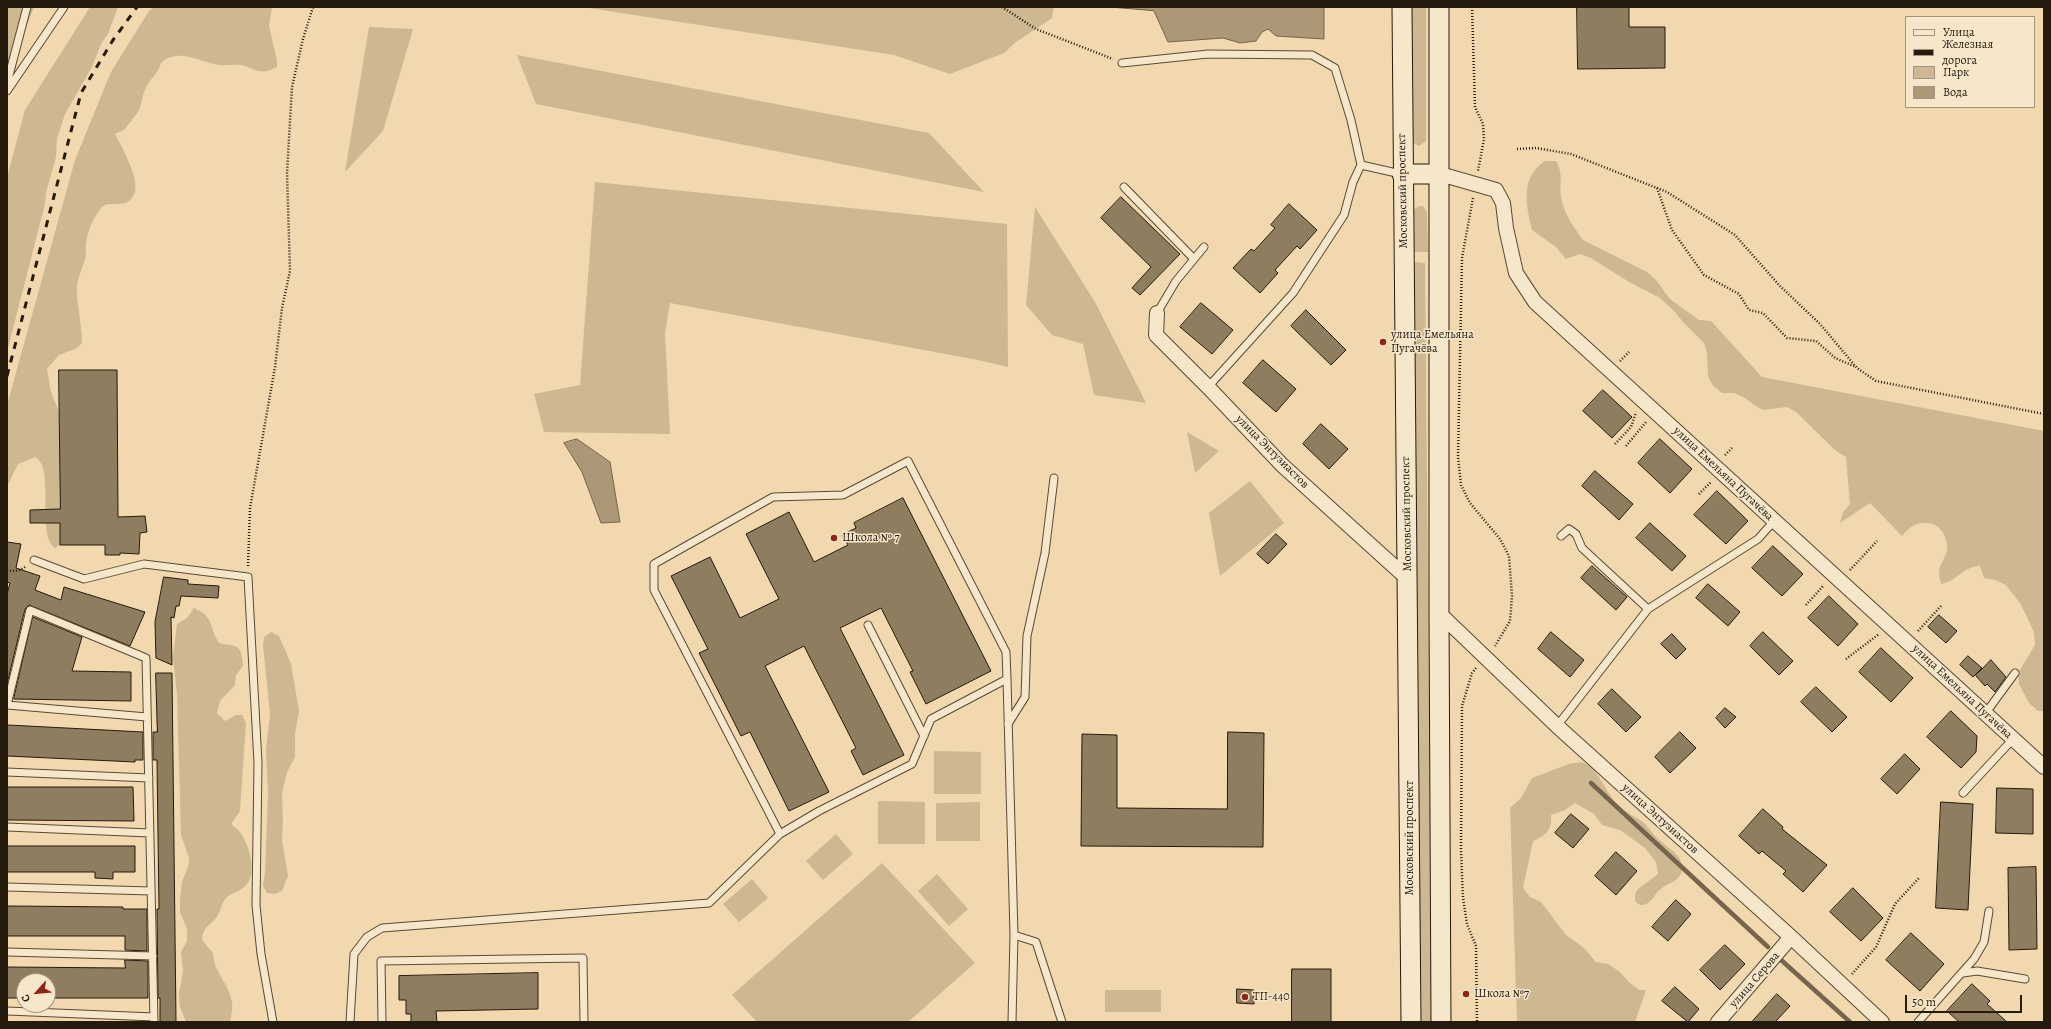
<!DOCTYPE html>
<meta charset="utf-8">
<style>
body{margin:0}
#map{position:relative;width:2051px;height:1029px;overflow:hidden;background:#f1d8ae;font-family:Alegreya,serif}
canvas{display:block}
.frame{position:absolute;inset:0;border:8px solid #251a0c;pointer-events:none}
.legend{position:absolute;left:1905px;top:16px;width:130px;height:92px;box-sizing:border-box;background:#f6e6ca;border:1px solid #a2947e;margin:0;padding:5px 7px;list-style:none;font-size:12px;color:#251a0c}
.legend li{display:flex;align-items:center;gap:8px;height:20px}
.legend b{width:20px;border:1px solid #a2947e}
.north{position:absolute;left:16px;top:973px;width:40px;height:40px;box-sizing:border-box;background:#f6e6ca;border:1px solid #a2947e;border-radius:50%;rotate:243deg;font-size:11px;font-weight:700;line-height:16px;text-align:center;color:#251a0c}
.north::after{content:'';display:block;margin:auto;width:14px;height:18px;background:#8f2418;clip-path:polygon(50% 0,100% 100%,50% 72%,0 100%)}
.scale{position:absolute;left:1905px;top:995px;width:117px;height:18px;box-sizing:border-box;border:2px solid #251a0c;border-top:0;padding-left:5px;font-size:12px;line-height:14px;white-space:nowrap;color:#251a0c;-webkit-text-stroke:3px #f6e6ca;paint-order:stroke}
</style>
<div id="map">
<canvas width="2051" height="1029"></canvas>
<div class="frame"></div>
<ul class="legend">
<li><b style="height:5px;background:#f6e6ca"></b>Улица</li>
<li><b style="height:5px;background:#251a0c"></b>Железная дорога</li>
<li><b style="height:11px;background:#ceb892"></b>Парк</li>
<li><b style="height:11px;background:#ac9777"></b>Вода</li>
</ul>
<div class="north">С</div>
<div class="scale">50 m</div>
</div>
<script>
const ctx = document.querySelector('canvas').getContext('2d');
ctx.lineJoin = 'round';
function fill(path, color) {
  ctx.fillStyle = color;
  ctx.fill(path, 'evenodd');
}
function strokePath(path, color, width, dash) {
  ctx.strokeStyle = color;
  ctx.lineWidth = width;
  ctx.lineCap = dash ? 'butt' : 'round';
  ctx.setLineDash(dash || []);
  ctx.stroke(path);
}
function drawText(font, color, halo, rows, align = 'center') {
  ctx.font = font + ' Alegreya,serif';
  ctx.lineWidth = 3;
  ctx.setLineDash([]);
  ctx.textBaseline = 'middle';
  ctx.strokeStyle = halo;
  ctx.fillStyle = color;
  for (const [text, x, y, turn = 0] of rows) {
    ctx.save();
    ctx.translate(x, y);
    ctx.rotate((+turn || 0) * Math.PI / 180);
    ctx.textAlign = isNaN(turn) ? turn : align;
    if (halo) ctx.strokeText(text, 0, 0);
    ctx.fillText(text, 0, 0);
    ctx.restore();
  }
}
fill(new Path2D(`
 M7 7H34L25 30 17 37 7 70Z
 M90 7H118L108 34 101 44 92 67 65 114 57 138 56 157 46 192 45 204 7 352V177L25 110Z
 M154 7H272L269 26 277 61V67C259 76 257 69 241 65 234 64 227 66 219 65 199 62 179 47 161 63 159 72 152 77 148 84 143 92 142 100 140 108 140 110 128 125 126 128 123 131 118 132 115 134 122 147 139 178 135 192 128 212 110 199 102 207 94 216 87 231 86 244 85 248 86 252 86 256 83 269 75 280 77 294 78 311 82 326 82 343L77 348 59 355 47 369 51 392 59 412 60 545 55 548C35 533 56 468 35 457L18 464 7 487V405L75 160 111 72 149 11Z
 M582 7H1054L1052 18 1016 42 1004 53 950 74 894 55Z
 M1409 7H1426V141L1419 146 1411 142Z
 M369 27 413 29 383 131 345 172Z
 M517 55 929 133 984 192 536 104Z
 M1545 161H1556C1564 176 1559 182 1561 197 1563 212 1574 228 1583 240L1647 272 1656 280 1670 299 1699 320 1711 321 1762 377 2044 431V711H2038L2029 703 2019 684 2018 673 2035 645 2034 633 2030 623 2020 603 2006 585 1995 580 1984 578 1980 566C1961 567 1960 580 1941 584 1940 580 1939 575 1939 571 1940 564 1945 558 1947 551 1949 539 1941 524 1928 523 1916 522 1910 527 1902 536L1870 503 1840 523 1843 512 1850 504 1846 457 1836 451 1796 412 1787 407 1763 410 1754 405 1745 398 1734 393H1722L1713 386 1708 376 1707 353 1704 343 1682 321 1675 312 1660 298 1629 282 1591 258 1580 254 1566 259 1556 247 1532 230C1526 205 1520 177 1545 161Z
 M595 182 1007 224 1008 367 978 360 670 303 665 333 670 434 544 432 534 394 580 385Z
 M1419 206H1423L1427 212 1428 252H1414L1413 210Z
 M1035 207 1095 302 1146 403 1094 395 1083 344 1052 335 1026 305Z
 M1414 262 1425 263 1432 1022H1420Z
 M1187 432 1219 451 1195 473Z
 M1250 481 1284 523 1220 576 1209 513Z
 M194 608C215 617 209 628 219 643 237 647 242 643 243 666L236 675 235 685 220 701 217 713 225 721 236 715H242L246 723 240 811 231 824C234 827 238 829 240 832 249 845 259 875 244 887 239 892 231 893 226 898 221 904 221 912 216 918 209 926 202 928 202 940L213 953C213 972 230 984 232 1003 233 1009 231 1016 230 1022H186L180 1007 179 994 183 971 181 952 187 941V929L180 912V900L182 882 189 864V858L181 835 177 694 173 657 177 624 187 618Z
 M271 632 279 636 291 664 299 711 295 734V757L287 772 282 793 283 824 282 840 288 876 282 891 275 894 267 893 263 886 265 872 268 794 266 750 270 714 263 645 264 637Z
 M934 751 981 752V794H934Z
 M1581 762C1599 767 1606 795 1620 807 1627 813 1636 817 1643 822 1650 828 1654 837 1662 842 1670 850 1681 854 1682 867 1683 880 1670 882 1662 888 1653 894 1653 905 1640 905L1635 901V894L1638 889 1658 874 1656 862 1645 848 1620 830 1602 825 1594 814 1575 803 1565 810 1551 815C1552 830 1547 835 1533 841L1523 888 1530 897 1541 902 1566 935 1583 947 1596 962 1608 964 1620 972 1629 982 1639 990H1646L1635 1022H1517L1510 808 1521 798 1532 778 1569 764Z
 M878 801 925 802V844H878Z
 M980 802V841H936V803Z
 M836 834 853 854 823 880 806 861Z
 M882 863 975 963 908 1022H757L732 995Z
 M937 874 968 909 949 926 918 891Z
 M752 879 768 898 739 922 723 904Z
 M1105 990H1161V1012H1105Z`), '#ceb892');
const water = new Path2D(`
 M1110 7H1324V39L1276 36 1268 29 1262 32 1256 41 1240 43 1223 38 1168 42 1154 11Z
 M577 439 610 462 620 522 601 523 582 472 564 443Z`);
fill(water, '#ac9777');
strokePath(water, '#76654c', 1);
strokePath(new Path2D(`
 M1591 783 1768 947
 M1780 959 1850 1022`), '#76654c', 4.5);
const building = new Path2D(`
 M1577 7H1629V27H1665V68L1578 69Z
 M1121 197 1180 254 1140 295 1132 288 1151 267 1101 218Z
 M1289 204 1317 230 1300 249 1297 246 1275 270 1278 273 1260 293 1233 268 1251 249 1254 251 1275 228 1271 225Z
 M1201 303 1233 330 1212 354 1180 327Z
 M1306 310 1346 350 1331 365 1291 326Z
 M1263 360 1296 389 1276 412 1243 383Z
 M59 370H117L118 517 145 516 147 532 140 533 139 554 120 553V555H105V545H60V523H30V510L60 509Z
 M1603 390 1632 417 1612 438 1583 411Z
 M1321 424 1348 449 1329 469 1303 444Z
 M1660 439 1692 469 1670 493 1638 463Z
 M1595 471 1633 504 1619 520 1582 486Z
 M1717 491 1748 521 1726 544 1694 515Z
 M903 498 991 671 926 704 910 672 913 671 881 608 840 628 904 755 863 775 851 751 856 748 804 646 765 666 829 792 789 811 750 732 741 736 699 653 708 649 671 576 710 557 740 618 779 599 746 534 789 512 814 562 848 545 842 535 856 528 854 523Z
 M1650 523 1686 556 1672 571 1636 538Z
 M1276 534 1287 544 1268 564 1257 554Z
 M7 542 21 544 16 568 40 576 35 590 61 600 64 587 145 612 130 646 29 605 25 609 7 684V594L10 583 7 582Z
 M1773 546 1803 574 1782 596 1752 568Z
 M1592 566 1627 597 1616 610 1581 578Z
 M164 577 188 580V584L219 586 218 598 181 596 179 606H176L174 618 171 617 172 665 156 658 155 622Z
 M1708 584 1740 612 1728 626 1696 598Z
 M1829 596 1858 624 1838 646 1808 618Z
 M1939 615 1957 631 1946 643 1928 627Z
 M33 617 82 637 72 671 131 672V701L14 699Z
 M1551 632 1584 660 1570 677 1538 649Z
 M1763 632 1793 661 1779 675 1750 646Z
 M1672 634 1686 649 1676 659 1661 644Z
 M1881 648 1913 678 1891 702 1859 672Z
 M1968 656 1982 668 1973 677 1960 665Z
 M1991 660 2006 677 1995 692 1987 684 1985 686 1976 676Z
 M156 673H172L176 1022H160V998H158L157 909H159L157 760H153V732H157Z
 M1816 687 1847 717 1832 732 1801 702Z
 M1612 689 1641 717 1626 732 1598 704Z
 M1725 708 1736 717 1725 728 1716 718Z
 M1951 711 1977 736 1976 752 1961 768 1927 737Z
 M8 725 143 732V760H135V762L7 756Z
 M1228 732 1264 733 1263 847 1081 846 1082 734 1117 735V808L1227 809Z
 M1680 732 1696 748 1670 773 1655 757Z
 M1905 754 1920 769 1897 794 1881 779Z
 M7 787H133L134 821 7 820Z
 M1997 788 2033 789V834L1996 833Z
 M1941 802 1973 804 1968 910 1936 908Z
 M1763 809 1783 827 1782 829 1827 865 1803 892 1783 874 1786 871 1762 851 1759 854 1739 836Z
 M1571 814 1589 829 1573 848 1555 833Z
 M7 846H135V872H113V879L95 878V872H7Z
 M1616 852 1637 871 1616 895 1595 876Z
 M2036 867 2037 949 2009 950 2008 868Z
 M1853 888 1883 918 1861 941 1830 912Z
 M1676 900 1691 914 1668 941 1652 927Z
 M7 906 123 907V909H147V951L125 950V936H7Z
 M1911 933 1944 964 1920 991 1886 960Z
 M1725 945 1745 964 1720 990 1700 970Z
 M125 960 148 961V998H48V981H24V998H7V967L125 968Z
 M1292 969H1331V1022H1292Z
 M538 973V1009L436 1011 437 1022H411V1014H406V1000H399V976Z
 M1972 984 1990 1001 1987 1004 2007 1022H1959L1947 1011Z
 M1675 987 1699 1009 1688 1022 1662 1001Z
 M1237 989 1254 990V1004L1237 1003Z
 M1777 994 1790 1006 1775 1022H1752Z`);
fill(building, '#8f7d60');
strokePath(building, '#251a0c', 1);
const service = new Path2D(`
 M1122 63 1208 54 1312 55 1335 68 1351 120 1361 165 1353 182 1344 215 1293 293 1208 387
 M7 83 27 7
 M7 91 64 7
 M1361 165 1401 174
 M1124 187 1194 259
 M1157 313 1176 281 1204 247
 M1561 536 1569 529 1576 534 1582 548 1648 609
 M34 560 84 579 144 564 248 577 258 763 256 905 261 954 273 1022
 M868 625 924 736
 M1007 679 1014 935 1012 1022
 M7 705 30 610 146 658 154 1022
 M7 705 147 717
 M1985 714 2015 673
 M1008 724 1025 697 1027 636 1045 553 1054 478
 M1557 726 1648 609 1758 539 1774 521
 M7 772 149 778
 M1963 793 2013 739
 M7 827 150 833
 M7 887 151 891
 M1014 935 1036 942 1062 1022
 M7 952 153 956
 M1963 973 1977 971 2025 979
 M7 1011 154 1017
 M350 1022 354 954 367 937 382 928 709 903 780 834 654 590V564L773 497 843 495 908 461 1006 652 1007 679 931 719 912 764 819 811 780 834
 M382 1022 381 961 583 958 584 1022
 M1918 1022 1974 959 1984 942 1989 911`);
const minor = new Path2D(`
 M1440 174 1496 190 1503 203 1506 228 1516 273 1535 302 2044 767
 M1157 313 1156 335 1208 387 1282 465 1408 579
 M1439 613 1557 726 1791 937 1882 1022
 M1718 1022 1791 937`);
const secondary = new Path2D(`
 M1402 7 1411 1022
 M1439 7V613L1441 1022
 M1402 174H1440`);
strokePath(service, '#584a34', 9);
strokePath(minor, '#584a34', 16);
strokePath(secondary, '#251a0c', 21);
strokePath(new Path2D(`
 M1002 7 1036 29 1113 59
 M1472 7 1475 107 1483 124 1484 139 1478 171
 M1517 149 1536 148 1571 154 1667 192 1735 235 1780 286 1820 324 1857 368 1876 381 2044 414
 M1657 188 1672 230 1704 275 1739 294 1749 310 1763 313 1787 338 1816 341 1835 358 1856 367
 M1473 198 1462 258 1458 457 1461 485 1470 503 1500 539 1509 556 1512 596 1510 621 1495 646
 M1620 361 1629 352
 M1615 444 1631 427 1636 412
 M1626 446 1646 422
 M1725 455 1732 448
 M1699 494 1711 482
 M248 566 250 508 275 367 282 308 290 271 287 173 292 87 303 39 313 7
 M7 570C13 572 21 571 26 566
 M1850 570 1877 541
 M1806 605 1824 585
 M1918 631 1941 606
 M1846 659 1879 634
 M1476 668 1472 673 1462 706 1461 850 1463 898 1467 924 1476 946 1477 1022
 M1852 974 1876 947 1895 904 1919 878`), '#251a0c', 2.5, [1, 2]);
strokePath(service, '#f6e6ca', 7);
strokePath(minor, '#f6e6ca', 14);
strokePath(secondary, '#f6e6ca', 19);
strokePath(new Path2D(`
 M7 376 81 93 113 40 137 7`), '#251a0c', 3, [7, 7]);
for (const [x, y, r, color] of [
 [1383,342,4,"#8f2418"],
 [834,538,4,"#8f2418"],
 [1466,994,4,"#8f2418"],
 [1245,997,4,"#8f2418"]
]) {
  const dot = new Path2D();
  dot.arc(x, y, r, 0, 2 * Math.PI);
  ctx.fillStyle = color;
  ctx.fill(dot);
  strokePath(dot, '#f6e6ca', 1.5);
}
drawText('12px', '#251a0c', '#f6e6ca', [
 ["Московский проспект",1403,191,-91],
 ["улица Энтузиастов",1272,452,45],
 ["улица Емельяна Пугачёва",1723,474,43],
 ["Московский проспект",1407,514,-91],
 ["улица Емельяна Пугачёва",1962,692,43],
 ["улица Энтузиастов",1660,819,42],
 ["Московский проспект",1410,838,-90],
 ["улица Серова",1755,980,-49]
]);
drawText('12px', '#251a0c', '#f6e6ca', [
 ["улица Емельяна",1391,335],
 ["Пугачёва",1391,349],
 ["Школа № 7",842,538],
 ["Школа №7",1474,994],
 ["ТП-440",1253,997]
], 'left');
</script>
